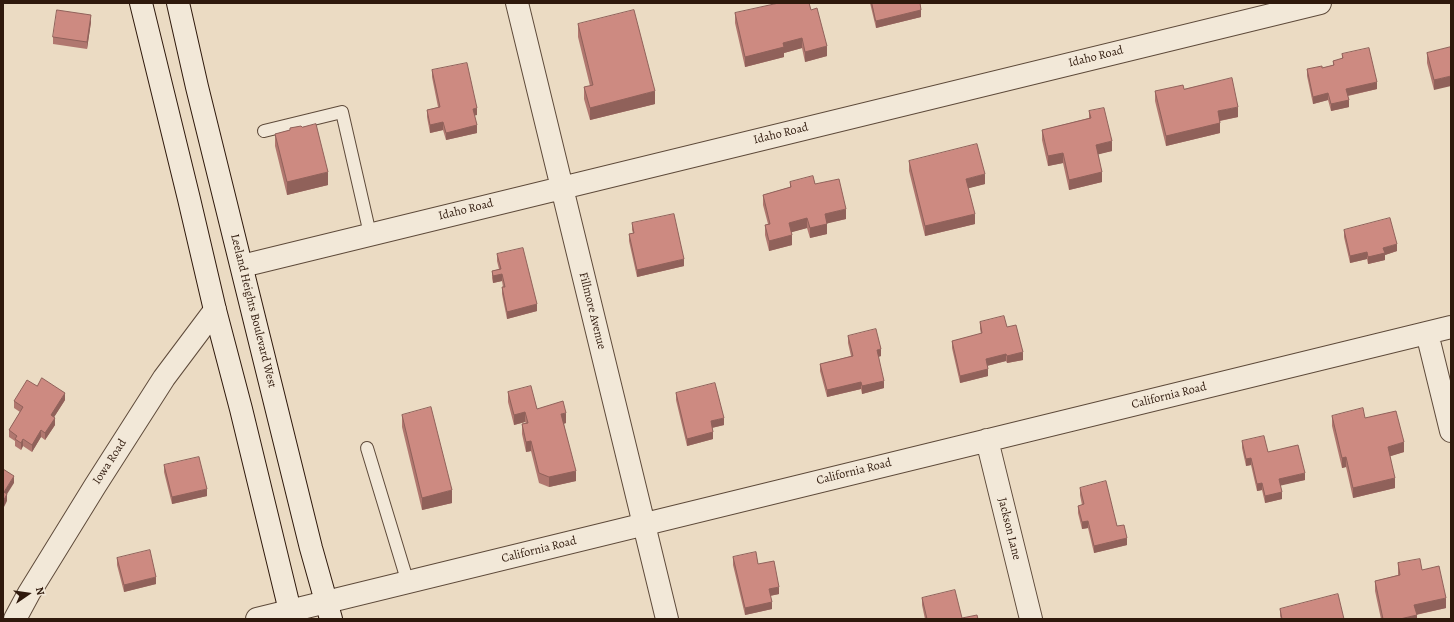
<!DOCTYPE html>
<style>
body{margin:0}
#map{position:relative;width:1454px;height:622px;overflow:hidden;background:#ebdbc3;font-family:Alegreya,serif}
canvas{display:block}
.frame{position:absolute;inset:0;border:4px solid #2f190c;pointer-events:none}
.north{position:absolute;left:8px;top:574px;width:40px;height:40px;-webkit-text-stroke:3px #f2e8d8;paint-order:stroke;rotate:77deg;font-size:11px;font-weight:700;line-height:16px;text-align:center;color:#2f190c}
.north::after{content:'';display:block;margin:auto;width:14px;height:18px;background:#2f190c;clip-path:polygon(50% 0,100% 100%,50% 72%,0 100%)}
</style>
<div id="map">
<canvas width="1454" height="622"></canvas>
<div class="frame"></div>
<div class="north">N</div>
</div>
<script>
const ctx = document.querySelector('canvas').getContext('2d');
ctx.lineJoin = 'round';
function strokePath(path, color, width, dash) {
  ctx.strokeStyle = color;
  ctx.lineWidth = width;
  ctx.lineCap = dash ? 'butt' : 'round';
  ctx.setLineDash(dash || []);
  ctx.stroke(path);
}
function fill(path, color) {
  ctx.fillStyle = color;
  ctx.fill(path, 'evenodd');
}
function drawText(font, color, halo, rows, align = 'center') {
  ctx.font = font + ' Alegreya,serif';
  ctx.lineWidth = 3;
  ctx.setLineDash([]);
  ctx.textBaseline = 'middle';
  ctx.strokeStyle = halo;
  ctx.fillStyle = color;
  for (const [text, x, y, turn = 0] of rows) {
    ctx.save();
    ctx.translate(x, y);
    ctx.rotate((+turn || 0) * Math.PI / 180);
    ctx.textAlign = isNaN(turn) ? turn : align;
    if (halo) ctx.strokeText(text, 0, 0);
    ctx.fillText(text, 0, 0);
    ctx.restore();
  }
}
const lane = new Path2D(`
 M264 131 342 112 370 234
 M367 448 408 583`);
const street = new Path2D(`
 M517 3 667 619
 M242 266 1320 3
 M1427 333 1451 431
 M987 440 1031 619
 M15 619 29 593 95 486 164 378 215 310
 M257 619 1451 327`);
const secondary = new Path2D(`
 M141 3 189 199 215 310 241 409 292 619
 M178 3 197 87 311 548 331 619`);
strokePath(lane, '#5e4a3a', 14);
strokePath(street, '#5e4a3a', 24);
strokePath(secondary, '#2f190c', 24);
strokePath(lane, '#f2e8d8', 12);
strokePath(street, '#f2e8d8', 22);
strokePath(secondary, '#f2e8d8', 22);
fill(new Path2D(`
 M870 3H920L921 17 876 28Z
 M811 10 827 56 805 62 802 48 784 53V57L745 67 735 23V13Z
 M91 22 87 49 53 44V37Z
 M578 24 655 104 590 120 584 99V87L590 86 578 37Z
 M1451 47 1434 90 1427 63V53Z
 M1342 54 1377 89 1348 96 1349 107 1331 111 1328 100 1313 104 1307 76V69L1322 68 1333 65V61L1342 59Z
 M432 70 477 115H474L477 133 446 140 443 130 430 133 427 117V110L438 107 432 77Z
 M1184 89 1238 117 1220 121V133L1166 146 1155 101V91Z
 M1089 111 1112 151 1098 154 1102 182 1069 190 1063 163 1048 166 1042 140V130L1089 118Z
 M302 127 328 185 287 195 275 146V134L290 130V128Z
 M909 161 985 184 968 188 975 224 925 236 909 171Z
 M790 182 815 184 846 219 827 223V234L810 238 807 228 791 232 792 245 769 251 765 235V225L768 224 763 205V195L790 187Z
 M632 223 684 266 637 277 629 241V234L633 233 632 230Z
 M1344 230 1397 251 1385 255V260L1368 264 1367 259 1350 263 1344 237Z
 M497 254 537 311 507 319 502 294V287H503L502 281 493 283 492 278V271L499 269 497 261Z
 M980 322 1007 327 1023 360 1007 363 1006 361 987 366 988 376 960 383 952 348V341L981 334 980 329Z
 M848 336 881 356 878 357 884 388 862 394 861 389 827 397 820 371V364L851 356 848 343Z
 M37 386 65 400 54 417 55 425 45 440 41 437 32 452 23 446 21 450 15 446V441L9 437V430L20 412 14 408V401Z
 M508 392 537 409 566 423 564 424 576 481 549 487 539 483 531 451 526 452 522 434V424L526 423 525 422 514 425 508 402Z
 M676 393 724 425 712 428 713 439 687 446 676 400Z
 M402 415 452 503 422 510 402 427Z
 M1332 416 1365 418 1404 452 1390 456 1395 488 1353 498 1346 467 1342 468 1332 426Z
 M1242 441 1268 452 1305 480 1280 485 1282 499 1265 503 1262 490 1257 491 1251 465 1246 466 1242 448Z
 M164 465 207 496 172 504 164 472Z
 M1080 488 1117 526 1127 545 1094 553 1088 528 1082 529 1078 513V506L1082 505 1080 495Z
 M733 557 758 564 779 594 770 596 772 609 745 615 733 565Z
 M117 558 156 584 124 592 117 565Z
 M1398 563 1422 570 1446 608 1416 615 1417 619H1381L1375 591V581L1398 575Z
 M922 598 962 618 978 619H925L922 605Z
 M1280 609 1344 619H1281L1280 616Z`), '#b0776f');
fill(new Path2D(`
 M921 10V17L876 28V21Z
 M91 15V22L87 49V42Z
 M802 38V48L784 53V57L745 67V57L783 43Z
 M827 46V56L805 62V52Z
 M1451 76V86L1434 90V80Z
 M1377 82V89L1346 96V89Z
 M655 91V104L590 120V108Z
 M1328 93V100L1313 104V97Z
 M1349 100V107L1331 111V104Z
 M1238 107V117L1218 121V111Z
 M477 108V115L473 116V109Z
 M443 122V130L430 133V125Z
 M1220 123V133L1166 146V136Z
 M477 125V133L446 140V133Z
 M1112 141V151L1096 155V145Z
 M1063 153V163L1048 166V156Z
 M328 172V185L287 195V182Z
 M1102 172V182L1069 190V180Z
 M985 174V184L966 189V179Z
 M846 209V219L825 224V214Z
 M975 214V224L925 236V226Z
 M807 218V228L789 233V223Z
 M827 224V234L810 238V228Z
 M792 235V245L769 251V241Z
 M1397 244V251L1385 255V260L1368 264V257L1383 248Z
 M1367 252V259L1350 263V256Z
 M684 259V266L637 277V270Z
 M502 274V281L493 283V276Z
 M537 304V311L507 319V312Z
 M881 349V356L877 357V350Z
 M1023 352V360L1007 363V356Z
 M1006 354V361L986 366V359Z
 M988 369V376L960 383V376Z
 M884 381V388L862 394V386Z
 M861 382V389L827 397V390Z
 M65 393V400L51 422V415Z
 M525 412V422L514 425V415Z
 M566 413V423L561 424V414Z
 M55 418V425L45 440V433Z
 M724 418V425L711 428V421Z
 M41 430V437L32 452V445Z
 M713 432V439L687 446V439Z
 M23 439V446L21 450V443Z
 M531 441V451L526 452V442Z
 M1404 442V452L1388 457V447Z
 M1346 457V467L1342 468V458Z
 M1251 458V465L1246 466V459Z
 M576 471V481L549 487V477Z
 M1305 473V480L1279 486V479Z
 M14 476V483L4 499V492Z
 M1395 478V488L1353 498V488Z
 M1262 483V490L1257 491V484Z
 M207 489V496L172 504V497Z
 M452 490V503L422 510V498Z
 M1282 492V499L1265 503V496Z
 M7 494V501L3 509V502Z
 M1088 521V528L1082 529V522Z
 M1127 538V545L1094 553V546Z
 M156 577V584L124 592V585Z
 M779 587V594L769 596V589Z
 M1446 598V608L1414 615V605Z
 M772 602V609L745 615V608Z
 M1417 615V619H1400Z`), '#90615a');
const building = new Path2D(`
 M779 3H809L811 10 817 8 827 46 805 52 802 38 783 43 784 47 745 57 735 13Z
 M872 3H920L921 10 876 21Z
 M57 10 91 15 87 42 53 37Z
 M634 10 655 91 590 108 584 87 593 85 578 24Z
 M1451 47V76L1434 80 1427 53Z
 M1369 48 1377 82 1346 89 1349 100 1331 104 1328 93 1313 97 1307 69 1322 66V68L1334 65 1333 61 1343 58 1342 54Z
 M467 63 477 108 473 109 477 125 446 133 443 122 430 125 427 110 440 107 432 70Z
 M1232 78 1238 107 1218 111 1220 123 1166 136 1155 91 1183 85 1184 89Z
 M1104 108 1112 141 1096 145 1102 172 1069 180 1063 153 1048 156 1042 130 1091 118 1089 111Z
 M316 124 328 172 287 182 275 134 290 130V128L301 126 302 127Z
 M977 144 985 174 966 179 975 214 925 226 909 161Z
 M813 176 815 184 839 179 846 209 825 214 827 224 810 228 807 218 789 223 792 235 769 241 765 225 770 224 763 195 791 187 790 182Z
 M674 214 684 259 637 270 629 234 634 233 632 223Z
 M1390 218 1397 244 1383 248 1385 253 1368 257 1367 252 1350 256 1344 230Z
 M523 248 537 304 507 312 502 287H505L502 274 493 276 492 271 501 269 497 254Z
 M1004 316 1007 327 1016 325 1023 352 1007 356 1006 354 986 359 988 369 960 376 952 341 982 333 980 322Z
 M876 329 881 349 877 350 884 381 862 386 861 382 827 390 820 364 853 356 848 336Z
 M42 378 65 393 51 415 55 418 45 433 41 430 32 445 23 439 21 443 15 439 17 436 9 430 23 407 14 401 27 380 37 386Z
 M715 383 724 418 711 421 713 432 687 439 676 393Z
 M531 386 537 409 563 401 566 413 561 414 576 471 549 477 539 473 531 441 526 442 522 424 528 423 525 412 514 415 508 392Z
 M431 407 452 490 422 498 402 415Z
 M1363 408 1365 418 1396 411 1404 442 1388 447 1395 478 1353 488 1346 457 1342 458 1332 416Z
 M1264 436 1268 452 1298 445 1305 473 1279 479 1282 492 1265 496 1262 483 1257 484 1251 458 1246 459 1242 441Z
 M199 457 207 489 172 497 164 465Z
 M3 469 14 476 4 492 7 494 3 502Z
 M1106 481 1117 526 1124 525 1127 538 1094 546 1088 521 1082 522 1078 506 1084 504 1080 488Z
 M150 550 156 577 124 585 117 558Z
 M756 552 758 564 774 561 779 587 769 589 772 602 745 608 733 557Z
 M1420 559 1422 570 1439 566 1446 598 1414 605 1417 615 1400 619H1383L1375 581 1400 575 1398 563Z
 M955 590 962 618 977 615 978 619H927L922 598Z
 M1338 594 1344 619H1282L1280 609Z`);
fill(building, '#cd8a81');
strokePath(building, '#90615a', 1);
drawText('12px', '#2f190c', '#f2e8d8', [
 ["Idaho Road",1096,57,-14],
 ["Idaho Road",781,134,-14],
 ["Idaho Road",466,210,-14],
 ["Leeland Heights Boulevard West",253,311,76],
 ["Fillmore Avenue",592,311,76],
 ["California Road",1169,396,-14],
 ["Iowa Road",110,462,-57],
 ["California Road",854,472,-14],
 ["Jackson Lane",1009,529,76],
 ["California Road",539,550,-14]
]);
</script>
